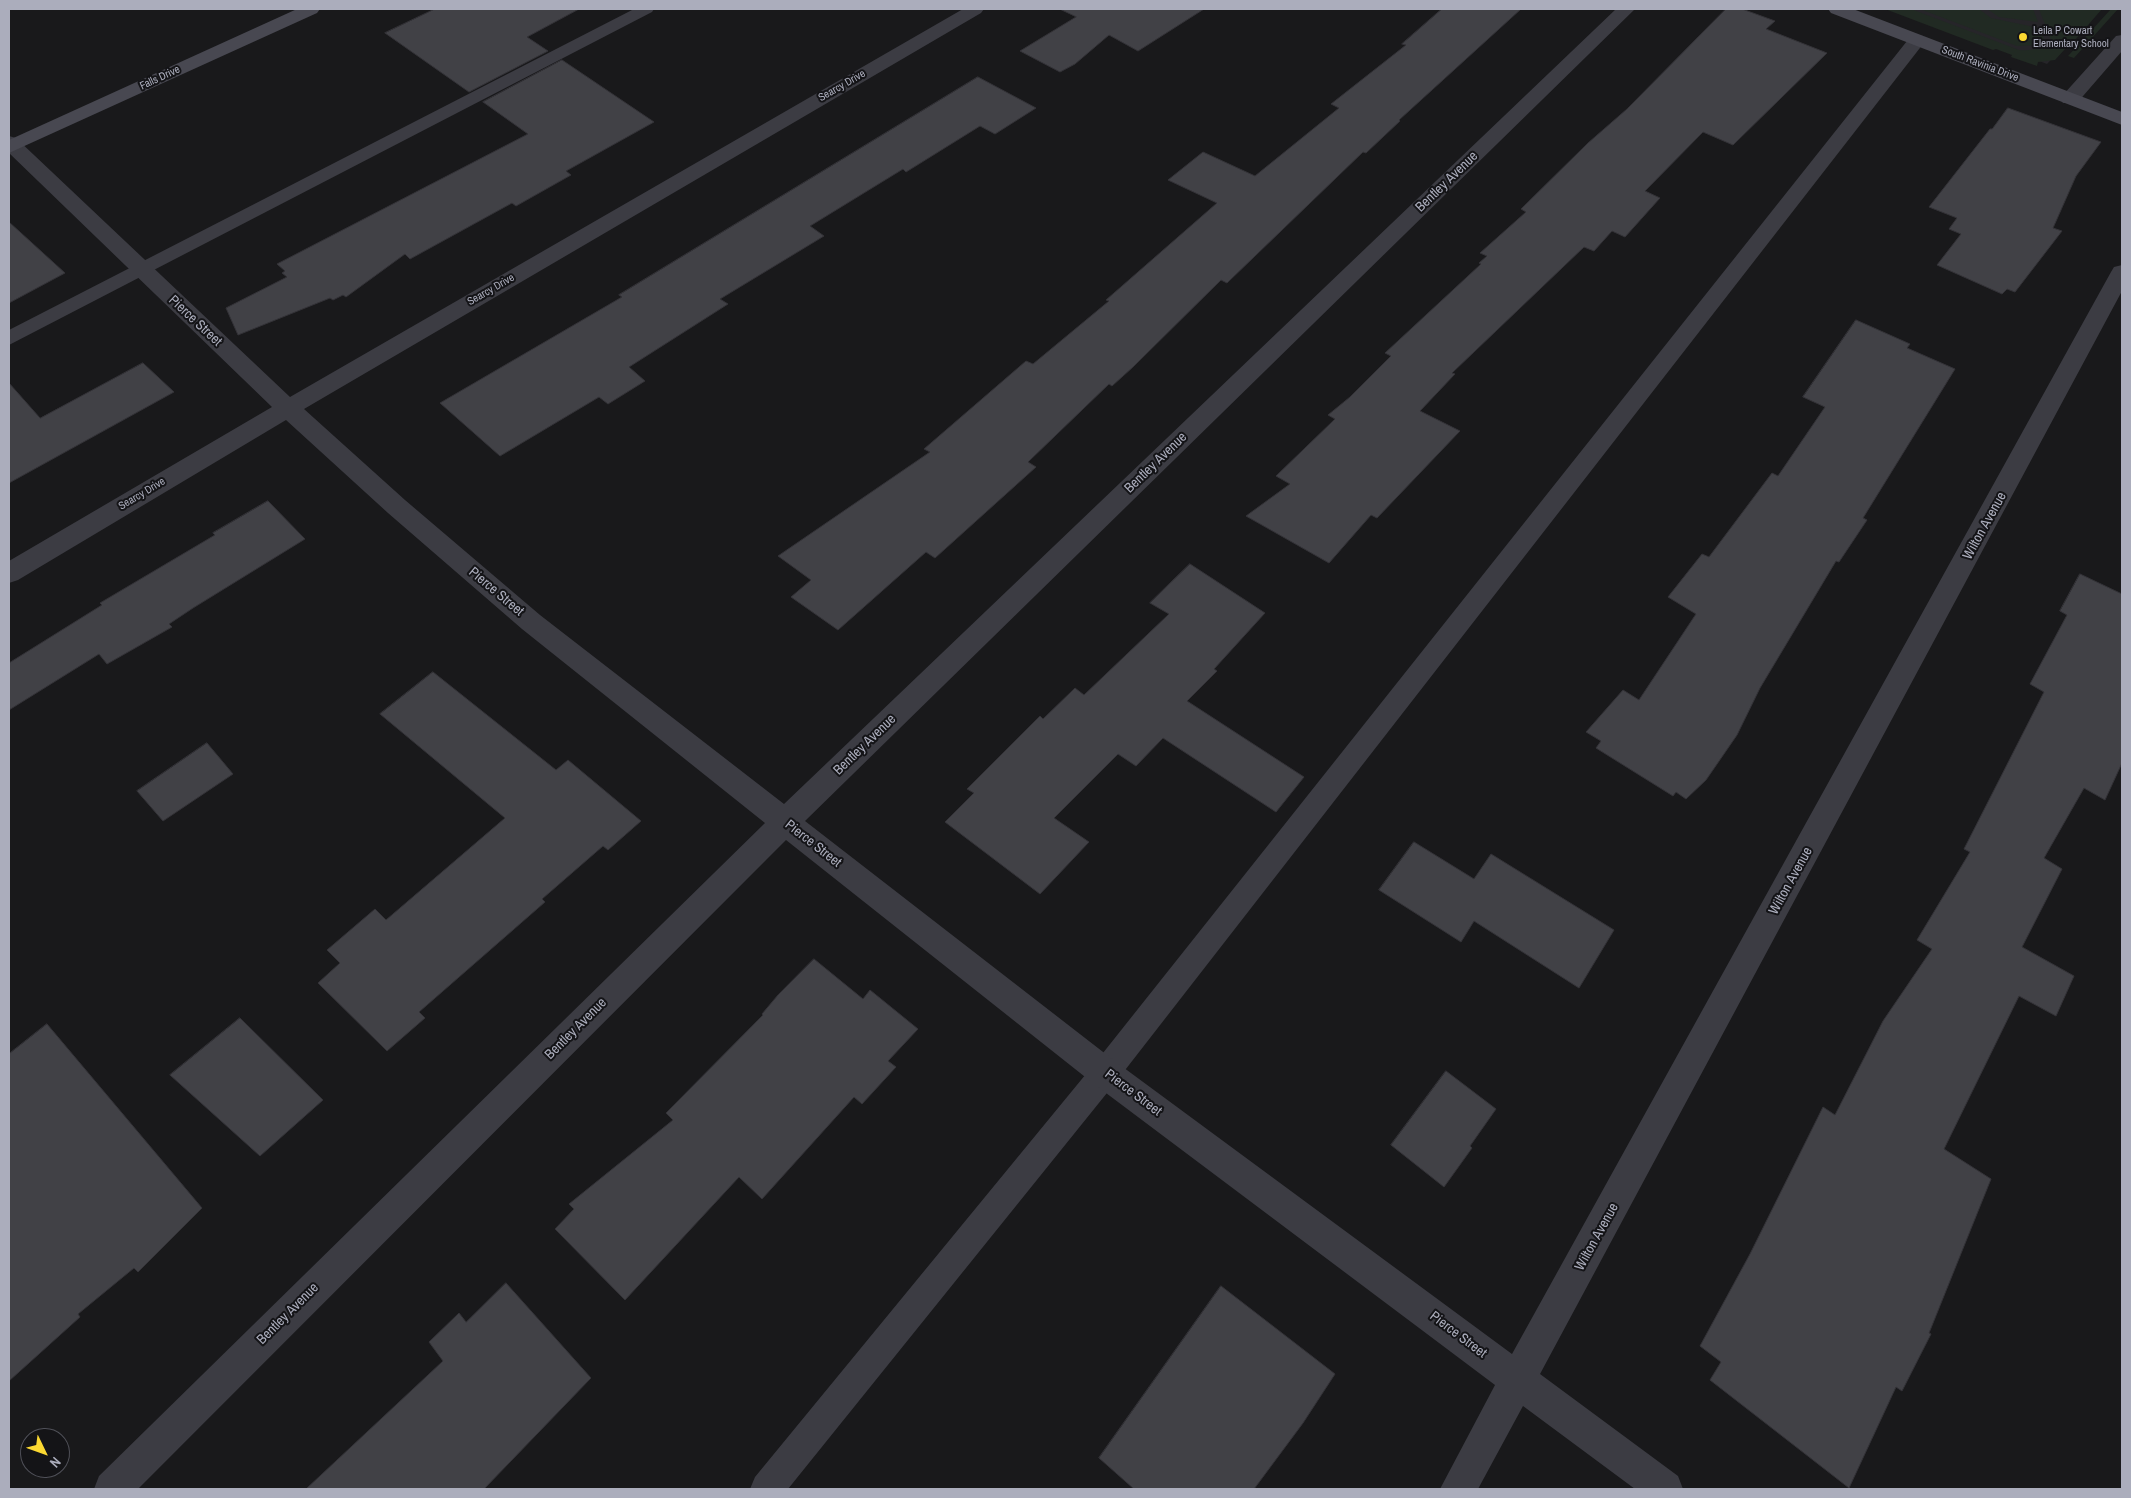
<!DOCTYPE html>
<style>
body{margin:0}
#map{position:relative;width:2131px;height:1498px;overflow:hidden;background:#19191b;font-family:"Archivo Narrow",sans-serif}
canvas{display:block}
.frame{position:absolute;inset:0;border:10px solid #abadbc;pointer-events:none}
.north{position:absolute;left:20px;top:1428px;width:50px;height:50px;box-sizing:border-box;background:#141417;border:1px solid #505159;border-radius:50%;rotate:132deg;font-size:14px;font-weight:700;line-height:20px;text-align:center;color:#abadbc}
.north::after{content:'';display:block;margin:auto;width:18px;height:22px;background:#fbd832;clip-path:polygon(50% 0,100% 100%,50% 72%,0 100%)}
</style>
<div id="map">
<canvas width="2131" height="1498"></canvas>
<div class="frame"></div>
<div class="north">N</div>
</div>
<script>
const ctx = document.querySelector('canvas').getContext('2d');
ctx.lineJoin = 'round';
function fill(path, color) {
  ctx.fillStyle = color;
  ctx.fill(path, 'evenodd');
}
function strokePath(path, color, width, dash) {
  ctx.strokeStyle = color;
  ctx.lineWidth = width;
  ctx.lineCap = dash ? 'butt' : 'round';
  ctx.setLineDash(dash || []);
  ctx.stroke(path);
}
function drawText(font, color, halo, rows, align = 'center') {
  ctx.font = font + ' "Archivo Narrow",sans-serif';
  ctx.lineWidth = 4;
  ctx.setLineDash([]);
  ctx.textBaseline = 'middle';
  ctx.strokeStyle = halo;
  ctx.fillStyle = color;
  for (const [text, x, y, turn = 0] of rows) {
    ctx.save();
    ctx.translate(x, y);
    ctx.rotate((+turn || 0) * Math.PI / 180);
    ctx.textAlign = isNaN(turn) ? turn : align;
    if (halo) ctx.strokeText(text, 0, 0);
    ctx.fillText(text, 0, 0);
    ctx.restore();
  }
}
fill(new Path2D(`
 M1901 9H2098L2047 64Z`), '#262529');
fill(new Path2D(`
 M1885 9H1911L2019 50C2034 52 2053 41 2066 48L2055 60 2038 62 2037 66 2011 57 2012 55 1996 49 1993 50Z
 M1920 9H1979L1991 18 2039 28 2045 41 2044 45 2017 46Z
 M1987 9H2033L2038 22 1999 17Z
 M2039 9H2102L2075 40 2055 43 2051 40Z
 M2111 9H2118L2074 58 2068 56Z`), '#212a23');
const building = new Path2D(`
 M435 9H579L527 37 548 51 469 92 385 33Z
 M1060 9H1204L1138 51 1109 35 1075 64 1060 72 1020 51 1076 17Z
 M1442 9H1521L1399 120 1400 121 1366 153 1363 152 1227 283 1221 280 1133 367 1112 386 1109 384 1028 462 1036 467 935 558 926 552 838 630 791 597 811 580 778 556 930 452 924 449 1026 361 1033 364 1109 301 1106 300 1217 203 1168 180 1203 152 1255 176 1339 108 1331 104 1406 45 1402 44Z
 M1726 9H1742L1775 21 1766 29 1827 53 1733 145 1703 132 1645 191 1660 198 1625 237 1612 231 1594 251 1584 247 1452 373 1455 374 1420 411 1460 431 1377 518 1371 515 1329 563 1246 516 1290 484 1276 476 1335 419 1328 415 1350 397 1391 356 1385 353 1481 264 1479 263 1487 256 1480 253 1526 212 1521 209 1588 143 1627 109Z
 M562 60 654 122 566 171 571 175 516 206 512 203 410 259 405 254 346 297 343 295 333 300 330 298 238 335 226 308 287 277 282 273 285 271 277 264 528 134 483 102Z
 M978 77 1036 108 995 134 980 126 906 172 903 169 810 226 824 236 720 299 728 304 629 367 645 381 608 404 599 397 500 456 440 403 622 297 619 295Z
 M2008 108 2101 142 2076 176 2053 228 2062 231 2015 292 2007 289 2002 294 1937 265 1961 234 1949 229 1957 218 1929 207 1990 129H1992Z
 M9 222 65 273 9 303Z
 M1856 320 1910 344 1907 348 1955 369 1863 518 1867 520 1839 562 1836 561 1760 688 1737 735 1706 780 1686 799 1676 792 1673 796 1596 748 1601 741 1586 732 1623 690 1639 700 1696 614 1668 597 1702 554 1709 557 1772 473 1778 476 1825 407 1803 397Z
 M143 363 174 392 9 483V383L40 418Z
 M268 501 305 539 193 608 169 624 172 627 107 664 99 654 9 710V663L102 605 100 603 215 535 213 533Z
 M1190 564 1265 613 1214 669 1217 671 1187 701 1304 777 1276 812 1163 738 1136 766 1118 754 1054 818 1089 842 1040 894 945 822 974 793 967 789 1040 716 1043 719 1075 688 1084 695 1169 614 1150 603Z
 M2080 574 2122 594V763L2105 800 2084 788 2044 858 2062 869 2022 947 2074 976 2056 1016 2019 996 1944 1149 1991 1179 1929 1333 1931 1334 1902 1391 1896 1387 1849 1488 1710 1380 1721 1362 1700 1346 1750 1254 1823 1107 1835 1115 1883 1021 1932 949 1917 940 1970 852 1964 849 2044 692 2030 684 2067 615 2060 611Z
 M433 672 556 770 568 760 641 821 608 850 603 846 542 899 545 902 419 1012 425 1018 387 1051 318 983 340 963 327 950 375 909 386 920 505 818 380 714Z
 M207 743 233 774 163 821 137 791Z
 M1414 842 1474 879 1491 854 1614 930 1579 988 1474 921 1461 942 1379 890Z
 M814 959 863 999 870 990 918 1029 888 1061 896 1067 862 1104 854 1097 762 1199 739 1177 625 1300 555 1229 574 1209 569 1204 673 1120 666 1113 763 1015 762 1014 778 995Z
 M240 1018 323 1100 260 1156 170 1075Z
 M47 1024 202 1208 138 1272 134 1268 78 1314 80 1317 9 1381V1054Z
 M1446 1071 1496 1109 1470 1146 1472 1148 1444 1187 1391 1145Z
 M506 1283 591 1378 484 1489H306L443 1361 429 1342 459 1313 466 1322Z
 M1221 1286 1335 1374 1303 1423 1254 1489H1134L1099 1458Z`);
fill(building, '#414146');
strokePath(building, '#343338', 1);
fill(new Path2D(`
 M634 9H654L652 12 9 345V330Z
 M1917 35 1923 36 1925 40 1923 44 1115 1083 788 1489H750L755 1477 1095 1063 1911 36Z`), '#3c3c43');
fill(new Path2D(`
 M963 9H984L981 13 304 409 405 500 540 615 784 804 1616 9H1635L805 821 1116 1062 1512 1354 2111 272 2114 267 2122 265V291L1540 1374 1678 1476 1683 1489H1635L1523 1406 1478 1489H1440L1495 1385 1094 1084 786 840 138 1489H94L99 1476 765 823 522 629 388 513 286 420 18 580 9 583V561L272 407 9 153V136L16 138 290 397Z
 M2122 35V51L2077 103H2063L2060 99 2063 95 2116 36Z`), '#3c3c43');
fill(new Path2D(`
 M297 9H320L317 13 9 153V140Z
 M1828 9H1853L2122 112V125L1831 13Z`), '#484851');
for (const [x, y, r, color] of [
 [2023,37,5,"#fbd832"]
]) {
  const dot = new Path2D();
  dot.arc(x, y, r, 0, 2 * Math.PI);
  ctx.fillStyle = color;
  ctx.fill(dot);
  strokePath(dot, '#141417', 2);
}
drawText('11px', '#abadbc', '#141417', [
 ["Leila P Cowart",2033,31],
 ["Elementary School",2033,44]
], 'left');
drawText('11px', '#abadbc', '#141417', [
 ["South Ravinia Drive",1980,64,21],
 ["Falls Drive",160,78,-25],
 ["Searcy Drive",842,86,-30],
 ["Searcy Drive",491,290,-30],
 ["Searcy Drive",142,494,-31]
]);
drawText('14px', '#abadbc', '#141417', [
 ["Bentley Avenue",1447,182,-44],
 ["Pierce Street",195,321,43],
 ["Bentley Avenue",1156,463,-44],
 ["Wilton Avenue",1985,526,-61],
 ["Pierce Street",496,592,40],
 ["Bentley Avenue",865,745,-44],
 ["Pierce Street",813,844,38],
 ["Wilton Avenue",1791,881,-61],
 ["Bentley Avenue",576,1029,-45],
 ["Pierce Street",1133,1093,37],
 ["Wilton Avenue",1597,1237,-61],
 ["Bentley Avenue",288,1314,-45],
 ["Pierce Street",1458,1335,37]
]);
</script>
